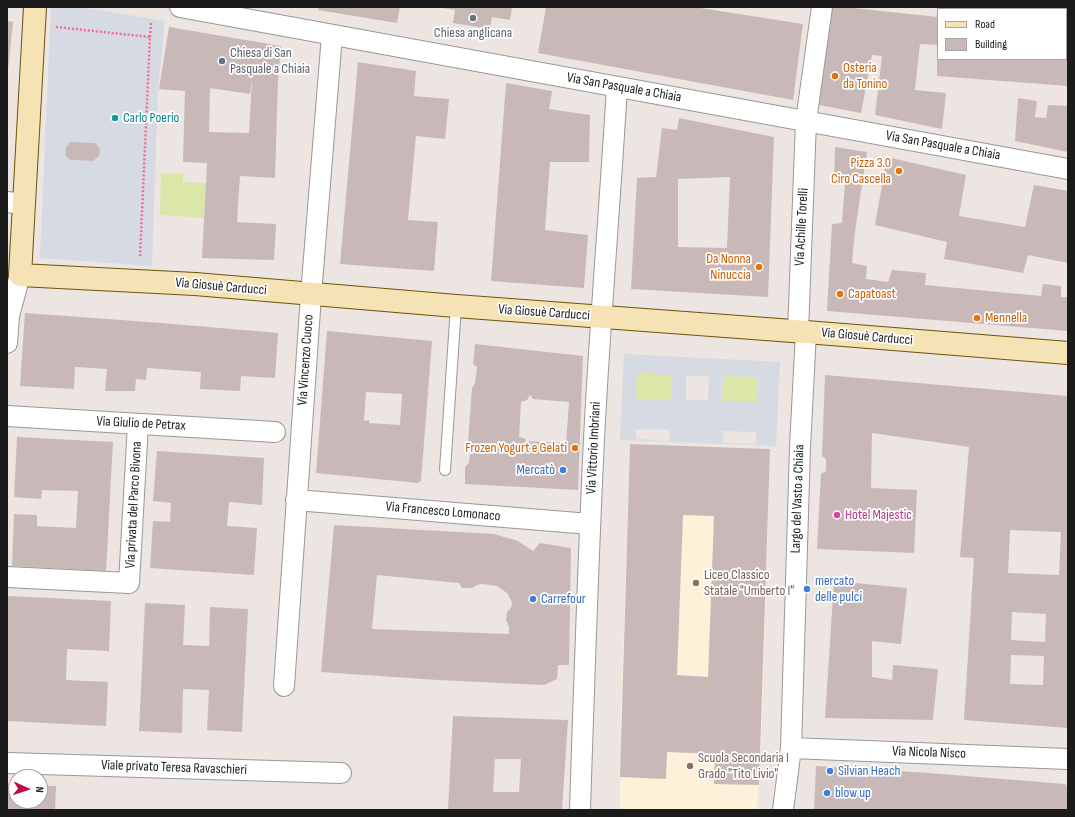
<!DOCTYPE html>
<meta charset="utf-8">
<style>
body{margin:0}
#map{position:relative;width:1075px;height:817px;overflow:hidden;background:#ede5e1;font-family:"Sofia Sans Condensed",sans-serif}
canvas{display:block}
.frame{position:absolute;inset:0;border:8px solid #1b1b1b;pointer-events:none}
.legend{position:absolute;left:937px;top:8px;width:130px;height:52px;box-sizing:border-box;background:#fff;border:1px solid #a4a4a4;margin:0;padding:5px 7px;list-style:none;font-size:12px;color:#1b1b1b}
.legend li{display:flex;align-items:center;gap:8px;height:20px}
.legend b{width:20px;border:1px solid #a4a4a4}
.north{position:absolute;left:8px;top:769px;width:40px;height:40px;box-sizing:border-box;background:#fff;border:1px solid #a4a4a4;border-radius:50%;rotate:93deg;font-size:11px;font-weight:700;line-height:16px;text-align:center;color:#1b1b1b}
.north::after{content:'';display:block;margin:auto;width:14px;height:18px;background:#bf0848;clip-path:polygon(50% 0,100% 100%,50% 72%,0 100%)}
</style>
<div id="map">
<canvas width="1075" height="817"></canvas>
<div class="frame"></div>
<ul class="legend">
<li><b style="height:5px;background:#f6e3b5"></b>Road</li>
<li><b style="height:11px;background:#c8b9b8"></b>Building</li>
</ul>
<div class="north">N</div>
</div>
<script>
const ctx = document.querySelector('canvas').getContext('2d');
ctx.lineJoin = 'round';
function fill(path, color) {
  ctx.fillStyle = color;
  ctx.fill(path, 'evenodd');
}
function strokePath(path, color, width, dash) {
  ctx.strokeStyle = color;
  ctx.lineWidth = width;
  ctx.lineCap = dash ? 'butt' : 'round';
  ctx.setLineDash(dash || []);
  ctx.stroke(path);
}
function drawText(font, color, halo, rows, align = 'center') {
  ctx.font = font + ' "Sofia Sans Condensed",sans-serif';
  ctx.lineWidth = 3.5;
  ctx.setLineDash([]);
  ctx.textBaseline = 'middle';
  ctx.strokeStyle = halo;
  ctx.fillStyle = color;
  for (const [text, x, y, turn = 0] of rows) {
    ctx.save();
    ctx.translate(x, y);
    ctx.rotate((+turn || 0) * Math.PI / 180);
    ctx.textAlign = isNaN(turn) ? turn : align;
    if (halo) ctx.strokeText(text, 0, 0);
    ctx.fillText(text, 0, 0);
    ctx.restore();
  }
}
fill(new Path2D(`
 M630 444 770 449 762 723 757 810H620L621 718Z`), '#fef1d9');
fill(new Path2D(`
 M161 173 183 174V182L206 183 204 218 160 215Z
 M637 373 672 375 671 400 636 399Z
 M723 376 758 377V402L722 401Z`), '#dce6a8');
fill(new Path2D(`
 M51 7H81L165 21 158 89 152 266 40 258ZM70 142 99 148V156L93 161 70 160 65 154 66 147Z
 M624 354 780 362 776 446 620 440ZM637 373 671 375V400L636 399ZM686 376H709L708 400H686ZM723 376 758 377 757 401H722ZM636 429 670 430 669 441 636 439ZM723 431 756 432V444L723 443Z`), '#d6dae2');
fill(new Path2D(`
 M319 7H400L397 23 318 10Z
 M442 7H512L510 20 492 17 490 29 453 23 455 10 442 8Z
 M546 7H694L803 24 793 100 538 53Z
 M832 7H843L938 17V45L920 44 915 90 946 93 942 129 875 115 882 56 872 55 861 113 819 105Z
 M7 21 13 22 8 71H7Z
 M169 27 281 46 278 81 275 178 240 176 237 222 276 224 274 260 202 258 207 163 183 162 185 91 159 89ZM252 79 249 133 209 132 210 88 250 94Z
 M1066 29H1068V86L937 76V59H1066Z
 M358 62 416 71 414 96 449 99 445 139 416 136 408 220 438 222 434 271 340 264Z
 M506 83 552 91 549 109 590 115 589 162H550L545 230 588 235 584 288 491 281Z
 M1018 98 1037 101 1035 117 1046 118 1048 105 1068 106V152L1015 141Z
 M679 118 774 137 768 297 631 289 637 178 656 177 662 128 677 130ZM730 177 727 248 678 247V179Z
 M70 142 95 143 100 149 99 156 93 161 70 160 65 155 66 147Z
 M835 147 867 152 855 231 852 263 867 266 866 279 888 282 892 270 926 273 925 285 1041 296 1043 284 1061 286V297H1068V331L827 311 832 224 842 223 845 182 834 181Z
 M887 157 966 175 959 216 1025 227 1034 185 1068 191V263L1028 255 1023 273 944 259 947 242 875 225Z
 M25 313 162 323 278 333 275 378 241 376 240 391 200 389 201 372 147 368 146 380 136 379 135 391H105L107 369 75 367 74 389 20 386Z
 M327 331 432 341 421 481 418 483 316 473ZM366 392 402 394 400 425 369 423V420L364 421Z
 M475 344 583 356 578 490 465 484V467L469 463 471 446 468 443 472 388 475 383 477 367 473 364ZM530 395 533 399 569 402 566 443 526 441 524 438 519 437 521 402 527 400Z
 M825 375 1068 396V728L964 720 974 558 960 557 969 447 872 433 871 488 917 490 914 553 817 549 821 474 826 471V459L822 456ZM1010 530 1061 532 1059 575 1008 573ZM1012 612 1046 614 1045 642 1011 640ZM1011 655 1044 656 1043 685 1010 684Z
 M17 437 113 442 106 571 12 566 14 514 37 515V526L76 528 78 491 42 490 41 499 14 497Z
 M630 444 770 449 759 785 714 784 715 754 667 752 666 779 620 777ZM683 515 714 516 708 677 677 675Z
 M157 451 264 458 262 505 229 502 227 526 257 528 254 575 150 568 153 521 170 522 171 503 153 501Z
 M334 525 494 534 518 541 533 551 540 543 571 548 569 665H558L557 679 544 685 438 680 321 672ZM377 575 459 583 462 588H472L477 585 482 584 497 586 507 593 512 602 511 608 507 612 506 620 509 627V634L372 629Z
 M834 581 907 588 901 644 872 641V677L892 680 893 665 938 669 933 720 825 718Z
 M8 596 111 601 109 651 67 649 66 680 108 682 106 726 7 721V614Z
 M145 603 185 605 183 645 209 646 210 607 248 609 242 732 207 730 209 690 183 689 182 733 139 731Z
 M453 716 568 720 562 810H448ZM495 759H521L519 792H493Z
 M816 766 929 773 1065 784 1068 788V810H814Z
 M7 785 16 786V801H40V786H56L55 810H7Z`), '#c8b9b8');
const lane = new Path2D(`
 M445 470 456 306`);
const street = new Path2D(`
 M180 7 1068 169
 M7 202 24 204
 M798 332 806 121 822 7
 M7 343 9 316 20 275
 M7 416 275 432
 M296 500 590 524
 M7 577 129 583 138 424
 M284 686 311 295 332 35
 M791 748 1068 759
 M7 763 341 773
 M580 810C584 686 588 563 594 439 600 321 610 204 617 87
 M783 810 791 748 800 447 806 332`);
const secondary = new Path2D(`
 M35 7 20 275 195 284 456 306 806 332 1068 353`);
strokePath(lane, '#989898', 12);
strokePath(street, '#989898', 22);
strokePath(secondary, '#6c5409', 24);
strokePath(new Path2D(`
 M56 27 150 37 140 256
 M150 37 151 23`), '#f46b8d', 2.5, [2, 2]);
strokePath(lane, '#fff', 10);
strokePath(street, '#fff', 20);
strokePath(secondary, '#f6e3b5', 22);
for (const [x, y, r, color] of [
 [473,18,4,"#6b7280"],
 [222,61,4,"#6b7280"],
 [835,76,4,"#e8710a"],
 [115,118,4,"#0f9aa8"],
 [899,171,4,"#e8710a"],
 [759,267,4,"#e8710a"],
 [840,294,4,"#e8710a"],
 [977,318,4,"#e8710a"],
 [575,448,4,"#e8710a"],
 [563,470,4,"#3f7fe0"],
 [837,515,4,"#d1479c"],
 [696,583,4,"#8d6e63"],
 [807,589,4,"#3f7fe0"],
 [533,599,4,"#3f7fe0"],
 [690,766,4,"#8d6e63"],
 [830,771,4,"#3f7fe0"],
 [827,793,4,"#3f7fe0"]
]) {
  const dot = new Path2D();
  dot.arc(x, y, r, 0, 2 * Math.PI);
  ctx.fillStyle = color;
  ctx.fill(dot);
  strokePath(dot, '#fff', 1.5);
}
drawText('14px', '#5b616d', '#fff', [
 ["Chiesa anglicana",473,33],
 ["Chiesa di San",230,53,"left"],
 ["Pasquale a Chiaia",230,69,"left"]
]);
drawText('14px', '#c56008', '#fff', [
 ["Osteria",843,68],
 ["da Tonino",843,84],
 ["Pizza 3.0",891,163,"right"],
 ["Ciro Cascella",891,179,"right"],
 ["Da Nonna",751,259,"right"],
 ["Ninuccia",751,275,"right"],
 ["Capatoast",848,294],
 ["Mennella",985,318],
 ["Frozen Yogurt e Gelati",567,448,"right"]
], 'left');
drawText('14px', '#1b1b1b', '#fff', [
 ["Via San Pasquale a Chiaia",624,88,10],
 ["Via San Pasquale a Chiaia",943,146,10],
 ["Via Achille Torelli",802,227,-87],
 ["Via Giosuè Carducci",221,287,5],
 ["Via Giosuè Carducci",544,313,4],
 ["Via Giosuè Carducci",867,337,5],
 ["Via Vincenzo Cuoco",306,360,-86],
 ["Via Giulio de Petrax",141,424,3],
 ["Via Vittorio Imbriani",594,448,-87],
 ["Largo del Vasto a Chiaia",798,499,-88],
 ["Via privata del Parco Bivona",134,505,-87],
 ["Via Francesco Lomonaco",443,512,5],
 ["Via Nicola Nisco",929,753,2],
 ["Viale privato Teresa Ravaschieri",174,768,2]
]);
drawText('14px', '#0d838f', '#fff', [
 ["Carlo Poerio",123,118]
], 'left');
drawText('14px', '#366cbe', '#fff', [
 ["Mercatò",555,470,"right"],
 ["mercato",815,581],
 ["delle pulci",815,597],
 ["Carrefour",541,599],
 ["Silvian Heach",838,771],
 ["blow up",835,793]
], 'left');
drawText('14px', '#b23c85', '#fff', [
 ["Hotel Majestic",845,515]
], 'left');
drawText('14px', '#785e54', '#fff', [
 ["Liceo Classico",704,575],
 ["Statale \"Umberto I\"",704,591],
 ["Scuola Secondaria I",698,758],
 ["Grado \"Tito Livio\"",698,774]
], 'left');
</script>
